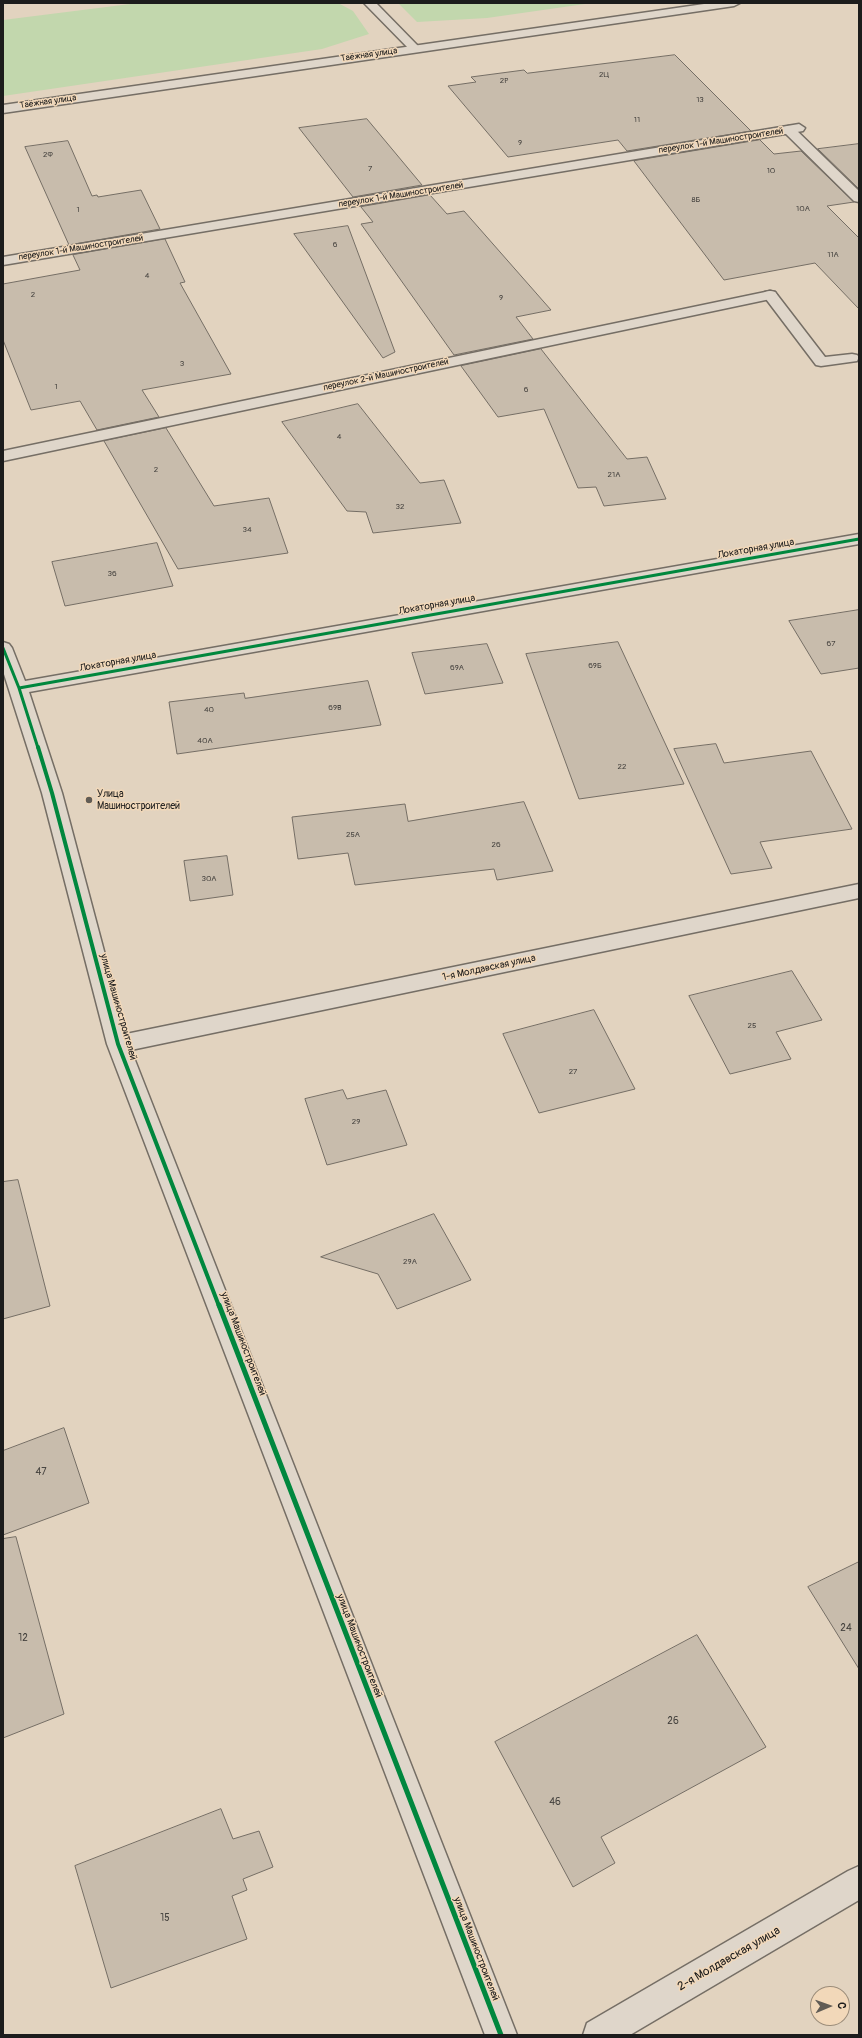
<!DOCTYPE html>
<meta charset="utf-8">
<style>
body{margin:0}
#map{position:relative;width:862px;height:2038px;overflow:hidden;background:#e2d3bf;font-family:Pangolin,sans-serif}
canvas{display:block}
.frame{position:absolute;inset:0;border:4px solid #1c1c1c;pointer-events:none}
.north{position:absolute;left:810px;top:1986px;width:40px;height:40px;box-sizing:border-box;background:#f2d8b9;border:1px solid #9c8d7a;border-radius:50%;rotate:88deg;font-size:11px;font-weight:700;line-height:16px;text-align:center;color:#1c1c1c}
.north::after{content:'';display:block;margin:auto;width:14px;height:18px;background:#615c55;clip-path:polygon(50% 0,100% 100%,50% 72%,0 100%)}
</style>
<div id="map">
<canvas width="862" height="2038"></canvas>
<div class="frame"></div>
<div class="north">С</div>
</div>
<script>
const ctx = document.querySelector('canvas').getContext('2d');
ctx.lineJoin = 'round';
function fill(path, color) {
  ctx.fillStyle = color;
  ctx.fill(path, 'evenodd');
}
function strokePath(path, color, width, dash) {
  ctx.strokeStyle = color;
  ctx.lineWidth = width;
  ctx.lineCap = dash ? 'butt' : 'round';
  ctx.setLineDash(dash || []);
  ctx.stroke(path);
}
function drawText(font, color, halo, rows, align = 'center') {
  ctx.font = font + ' Pangolin,sans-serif';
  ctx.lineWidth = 3;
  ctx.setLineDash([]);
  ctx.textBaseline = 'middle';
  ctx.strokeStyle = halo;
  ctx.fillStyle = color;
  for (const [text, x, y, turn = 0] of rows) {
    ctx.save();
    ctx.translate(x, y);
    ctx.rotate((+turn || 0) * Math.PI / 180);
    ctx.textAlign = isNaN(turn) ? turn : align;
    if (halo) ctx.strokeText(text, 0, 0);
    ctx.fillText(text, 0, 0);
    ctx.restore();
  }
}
fill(new Path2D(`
 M138 3H338L353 11 369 34 322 49 3 96V20Z
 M398 3H592L487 18 417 22Z`), '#c2d7ad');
const building = new Path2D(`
 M675 55 751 131 627 151 618 140 508 157 448 86 476 82 471 77 524 70 527 73Z
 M367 119 422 185 353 197 299 128Z
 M760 140 774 154 801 151 854 202 827 206 859 238V309L815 263 724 280 634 161Z
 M68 141 92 196 97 195 98 197 141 190 160 229 69 245 25 147Z
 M859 144V189L818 149Z
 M430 195 447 214 464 211 551 310 516 317 533 339 454 355 361 224 373 222 361 207Z
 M348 226 395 352 383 358 294 234Z
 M165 239 185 282 180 283 231 374 142 390 159 417 97 430 80 401 31 410 3 340V284L80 270 73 255Z
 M541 349 627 459 647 457 666 499 604 506 596 487 578 488 544 409 498 417 461 366Z
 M358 404 420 483 444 480 461 523 373 533 366 512 347 511 282 422Z
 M166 428 214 506 269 498 288 553 178 569 104 441Z
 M157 543 173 586 65 606 52 562Z
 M859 610V668L821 674 789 621Z
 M618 642 684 784 579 799 526 654Z
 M487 644 503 683 425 694 412 653Z
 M368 681 381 725 177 754 169 702 244 693 245 698Z
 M716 744 724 763 811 751 852 829 760 842 772 868 731 874 674 749Z
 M524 802 553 871 497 880 494 869 355 885 348 853 298 859 292 817 405 804 408 821Z
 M227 856 233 895 190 901 184 861Z
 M792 971 822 1020 776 1032 791 1059 730 1074 689 996Z
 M594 1010 635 1089 539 1113 503 1034Z
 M343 1090 347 1099 386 1090 407 1145 327 1165 305 1099Z
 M18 1180 50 1306 3 1319V1182Z
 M434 1214 471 1280 397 1309 378 1274 321 1257Z
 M64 1428 89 1503 3 1535V1451Z
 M16 1537 64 1714 3 1738V1539Z
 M859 1562V1669L808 1587Z
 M697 1635 766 1747 601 1837 615 1863 573 1887 495 1742Z
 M221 1809 233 1839 259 1831 273 1867 243 1879 247 1890 232 1896 247 1939 111 1988 75 1866Z`);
fill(building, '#c8bcac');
strokePath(building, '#756e65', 1);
const lane = new Path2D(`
 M789 126 793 127 859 191V202L854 201 785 133 783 130 785 127Z
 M770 291 775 292 825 357 852 354 857 355 859 357 857 361 821 366 816 365 763 295 765 292Z`);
const street = new Path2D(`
 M364 3H376L419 47 421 49 419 51H411Z
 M799 124 805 128 803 131 3 265V257Z
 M770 291 775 292 777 295 775 298 3 461V451Z
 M859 534V544L29 692 62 793 126 1034 859 884V898L131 1050 517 2035H485L107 1044 42 793 3 671V642L9 644 12 648 25 681Z
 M859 1866V1900L630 2035H583L587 2023 848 1871Z`);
const secondary = new Path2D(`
 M711 3H740L734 6 3 113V105Z`);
strokePath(lane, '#756e65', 3);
strokePath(street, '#756e65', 3);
strokePath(secondary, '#756e65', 3);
fill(lane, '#dfd6ca');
fill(street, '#dfd6ca');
fill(secondary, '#dfd6ca');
strokePath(new Path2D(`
 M3 648 19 688 38 748
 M19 688 859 539`), '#00873e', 3);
strokePath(new Path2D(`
 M38 747 52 793 118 1044 219 1306`), '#00873e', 4);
strokePath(new Path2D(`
 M219 1305 501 2035`), '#00873e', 5);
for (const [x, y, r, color] of [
 [89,800,4,"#615c55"]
]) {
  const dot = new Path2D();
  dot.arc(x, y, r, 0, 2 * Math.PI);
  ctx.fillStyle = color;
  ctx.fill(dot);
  strokePath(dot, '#f2d8b9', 1.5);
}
drawText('8px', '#474440', null, [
 ["2Ц",604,75],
 ["2Р",504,81],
 ["13",700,100],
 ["11",637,120],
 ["9",520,143],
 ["2Ф",48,155],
 ["7",370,169],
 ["10",771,171],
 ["8Б",696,200],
 ["10А",803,209],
 ["1",78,210],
 ["6",335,245],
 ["11А",833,255],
 ["4",147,276],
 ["2",33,295],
 ["9",501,298],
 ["3",182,364],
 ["1",56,387],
 ["6",526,390],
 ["4",339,437],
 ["2",156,470],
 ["21А",614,475],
 ["32",400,507],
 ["34",247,530],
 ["36",112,574],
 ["67",831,644],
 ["69Б",595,666],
 ["69А",457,668],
 ["69В",335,708],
 ["40",209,710],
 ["40А",205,741],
 ["22",622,767],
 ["25А",353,835],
 ["26",496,845],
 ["30А",209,879],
 ["25",752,1026],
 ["27",573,1072],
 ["29",356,1122],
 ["29А",410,1262]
]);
drawText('9px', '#1c1c1c', '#f2d8b9', [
 ["Таёжная улица",369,55,-8],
 ["Таёжная улица",48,102,-8],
 ["переулок 1-й Машиностроителей",721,141,-9],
 ["переулок 1-й Машиностроителей",401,195,-9],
 ["переулок 1-й Машиностроителей",81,248,-9],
 ["переулок 2-й Машиностроителей",386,375,-12]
]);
drawText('10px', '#1c1c1c', '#f2d8b9', [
 ["Локаторная улица",756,549,-10],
 ["Локаторная улица",437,605,-10],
 ["Локаторная улица",118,662,-10],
 ["1-я Молдавская улица",489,968,-12],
 ["улица Машиностроителей",118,1007,74],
 ["улица Машиностроителей",243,1344,69],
 ["улица Машиностроителей",359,1646,69],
 ["улица Машиностроителей",476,1949,69]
]);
drawText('10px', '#1c1c1c', '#f2d8b9', [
 ["Улица",97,794],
 ["Машиностроителей",97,806]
], 'left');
drawText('10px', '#474440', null, [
 ["47",41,1472],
 ["24",846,1628],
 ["12",23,1638],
 ["26",673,1721],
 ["46",555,1802],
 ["15",165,1918]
]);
drawText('12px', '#1c1c1c', '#f2d8b9', [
 ["2-я Молдавская улица",729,1959,-30]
]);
</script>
